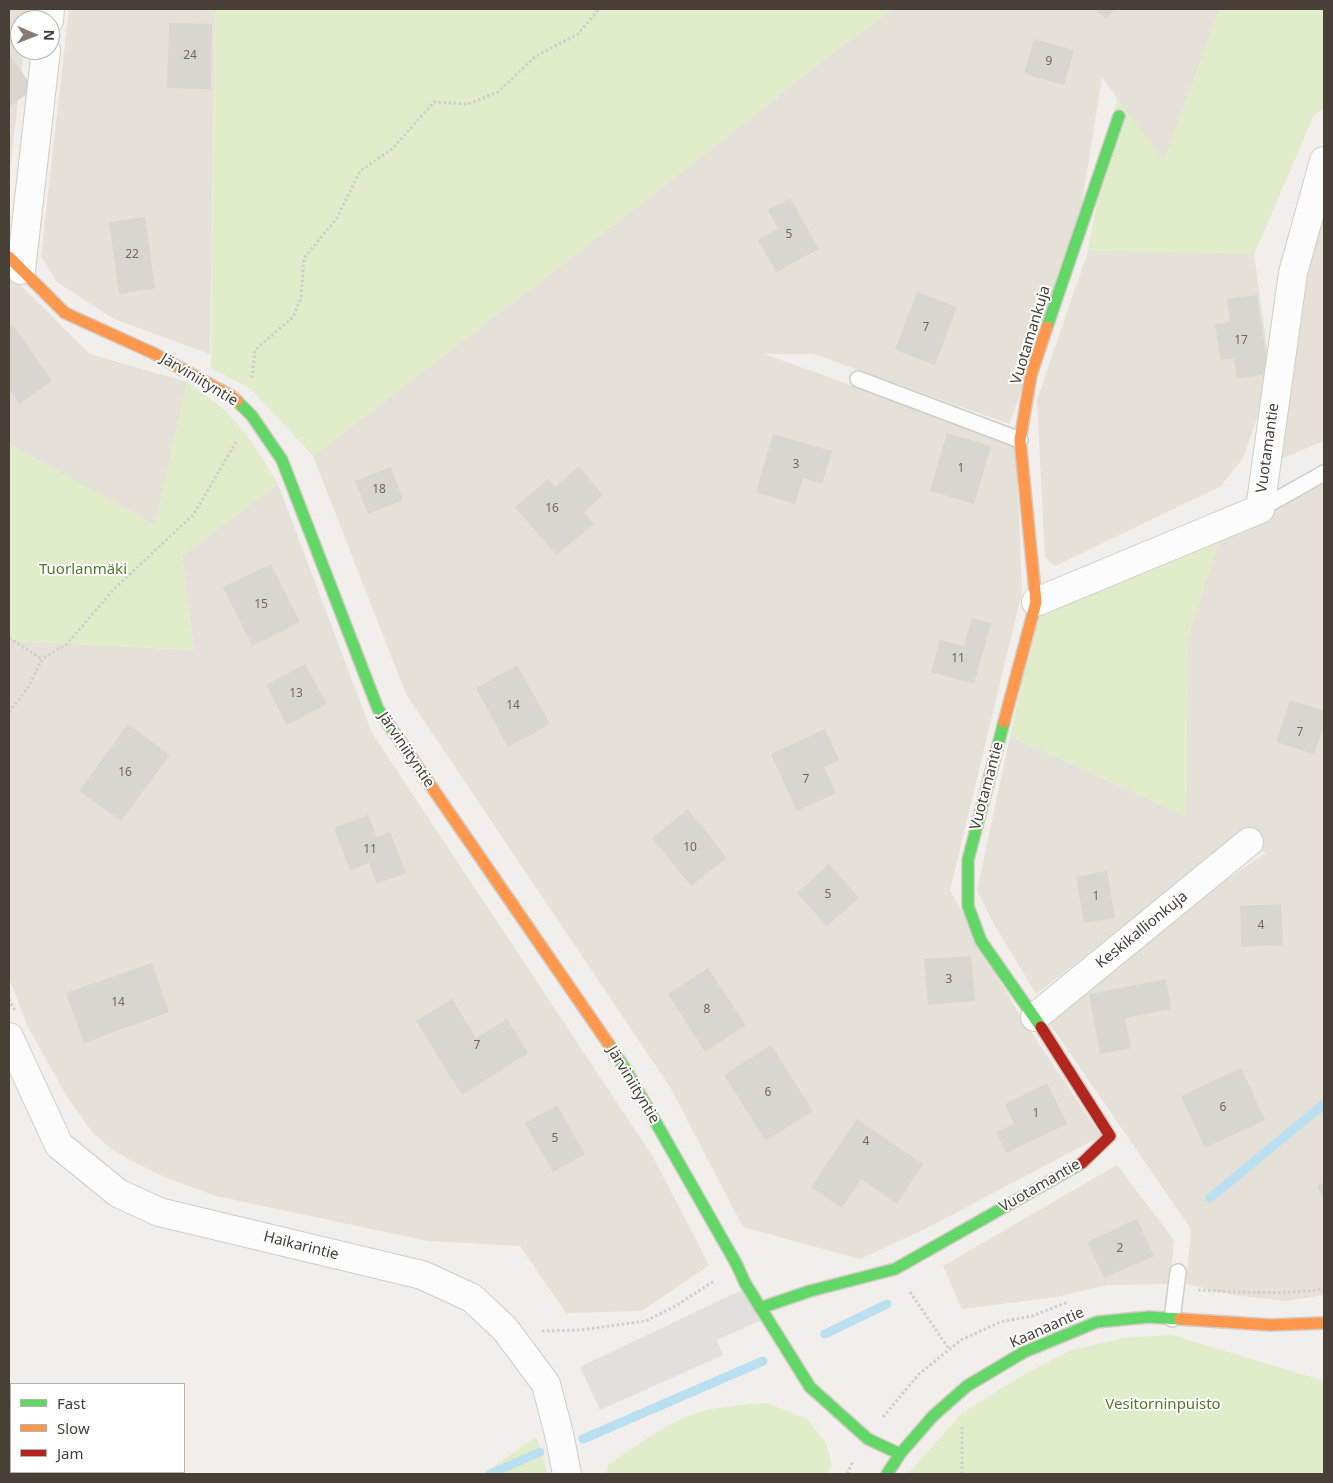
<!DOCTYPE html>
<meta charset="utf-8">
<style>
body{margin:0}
#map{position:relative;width:1333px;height:1483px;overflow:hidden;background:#f1eeeb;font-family:"Noto Sans",sans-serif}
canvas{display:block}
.frame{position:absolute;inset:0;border:10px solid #484036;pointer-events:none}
.legend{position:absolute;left:10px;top:1383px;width:175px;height:90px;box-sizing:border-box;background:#fff;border:1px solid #b6b3af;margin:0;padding:6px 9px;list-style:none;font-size:15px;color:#484036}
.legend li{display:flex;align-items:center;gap:10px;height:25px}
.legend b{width:25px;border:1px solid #b6b3af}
.north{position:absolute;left:10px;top:10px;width:50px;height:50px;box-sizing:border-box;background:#fff;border:1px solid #b6b3af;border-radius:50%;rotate:91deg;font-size:14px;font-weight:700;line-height:20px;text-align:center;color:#484036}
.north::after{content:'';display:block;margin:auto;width:18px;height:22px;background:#837d75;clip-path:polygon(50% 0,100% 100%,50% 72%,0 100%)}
</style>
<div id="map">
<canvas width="1333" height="1483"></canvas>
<div class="frame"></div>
<ul class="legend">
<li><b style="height:6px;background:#63d668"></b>Fast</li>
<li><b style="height:6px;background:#ff974d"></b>Slow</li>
<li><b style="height:6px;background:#b3261e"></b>Jam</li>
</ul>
<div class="north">N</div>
</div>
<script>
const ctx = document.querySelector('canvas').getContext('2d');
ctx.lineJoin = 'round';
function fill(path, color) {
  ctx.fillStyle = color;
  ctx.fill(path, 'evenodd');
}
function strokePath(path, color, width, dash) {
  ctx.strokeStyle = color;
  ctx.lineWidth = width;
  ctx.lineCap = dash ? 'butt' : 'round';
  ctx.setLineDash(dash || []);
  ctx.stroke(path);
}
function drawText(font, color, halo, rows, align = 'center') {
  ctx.font = font + ' "Noto Sans",sans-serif';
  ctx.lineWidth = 4;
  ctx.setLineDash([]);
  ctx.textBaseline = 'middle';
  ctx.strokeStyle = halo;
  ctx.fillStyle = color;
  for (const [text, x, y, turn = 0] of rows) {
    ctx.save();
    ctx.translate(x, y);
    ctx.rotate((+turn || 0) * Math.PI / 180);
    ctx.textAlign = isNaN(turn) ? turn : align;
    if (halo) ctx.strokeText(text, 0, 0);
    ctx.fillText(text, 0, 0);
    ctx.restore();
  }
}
fill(new Path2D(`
 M9 9H28L27 20H20V50H24L9 178Z
 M69 9H217L215 12 210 354 114 319 57 282 41 256Z
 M893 9H1324V108L1313 116 1254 254 1271 378 1243 458 1221 486 1055 566 1045 558 1037 400 1088 251 1117 98 1102 77 1075 247 1009 424 814 354H764L1016 444 1022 592 950 890 1017 1011 1101 1136 927 1228 860 1259 743 1227 670 1087 406 694 313 456 650 197 839 48Z
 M1324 157V441L1269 464 1292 386 1280 260Z
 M9 274 90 354 187 382 155 525 9 444Z
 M1324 467V1295L1286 1301 1233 1295 1186 1284 1191 1229 1043 1014 1171 917 1266 853 1241 840 1036 994 995 926 977 891 1010 736 1186 816 1188 637 1228 512Z
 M278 484 372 733 653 1157 709 1265 642 1311 566 1313 520 1246 428 1241 216 1196 162 1176 128 1159 109 1147 92 1132 66 1095 27 1025 9 977V641L194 650 182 555Z
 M1117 1165 1174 1240 1170 1284 1107 1285 1056 1297 962 1309 943 1266Z`), '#e5e0d8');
fill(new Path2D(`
 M217 9H893L839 48 650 197 313 456 251 389 211 368 215 12Z
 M1219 9H1324V108L1313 116 1254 254 1088 251 1117 98 1164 160Z
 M187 382C206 396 227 409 241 428 255 445 266 464 278 484L182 555 194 650 9 641V444L155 525Z
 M1228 512 1188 637 1186 816 1010 736 1037 613Z
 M1172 1335 1324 1381V1474H908L962 1413 1023 1375 1069 1351 1123 1338Z
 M767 1403 807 1419 826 1443 832 1465 827 1474H606L608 1465C634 1447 661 1427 691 1415 714 1406 742 1405 767 1403Z
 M536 1437 548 1474H483Z`), '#e1ecca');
fill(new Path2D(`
 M748 1287 766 1318 717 1340 723 1355 600 1410 580 1367Z`), '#e3dfdc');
strokePath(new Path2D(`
 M1210 1198 1324 1104
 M825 1334 887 1304
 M583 1439 763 1361
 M490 1474 540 1452`), '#badff1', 9);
fill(new Path2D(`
 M1095 9H1115L1106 19Z
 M169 23 212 24 211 89 167 88Z
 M1034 39 1074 50 1064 85 1024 74Z
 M9 54 34 89 9 107Z
 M790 198 819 249 776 272 758 240 778 229 768 210Z
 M145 217 155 288 119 294 109 222Z
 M917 292 957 307 935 365 895 350Z
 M1257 295 1269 374 1237 379 1234 358 1221 360 1215 324 1230 322 1227 299Z
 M13 325 52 381 19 404 9 389V328Z
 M947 433 991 446 974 504 930 491Z
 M773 434 832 451 822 484 803 478 795 504 756 492Z
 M579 466 603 495 584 512 594 524 556 555 515 507 548 479 555 487Z
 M391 467 403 500 368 514 355 481Z
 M271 564 300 622 252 646 223 587Z
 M972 618 991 623 974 684 931 672 940 640 964 646Z
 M305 664 327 704 287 725 266 685Z
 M517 665 550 724 508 747 476 688Z
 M1290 700 1324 711V725L1314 754 1276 742Z
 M128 724 170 755 121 821 79 791Z
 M825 729 839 760 824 767 836 793 797 811 771 754Z
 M688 809 727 858 691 886 652 838Z
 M368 815 377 837 390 832 406 873 377 884 369 863 350 871 334 828Z
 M829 864 859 898 827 926 797 893Z
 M1107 871 1115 918 1084 923 1076 877Z
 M1281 904 1283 945 1241 947 1240 906Z
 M971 956 975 1001 928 1005 924 959Z
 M152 963 169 1012 84 1043 66 993Z
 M708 968 746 1025 705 1052 668 994Z
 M1166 979 1171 1009 1125 1018 1131 1048 1100 1054 1089 994Z
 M452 999 476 1038 507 1019 528 1053 462 1095 416 1021Z
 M771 1045 813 1111 766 1141 724 1075Z
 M1241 1068 1265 1120 1205 1148 1181 1096Z
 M1047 1083 1067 1124 1006 1153 996 1132 1014 1124 1005 1104Z
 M557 1105 585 1154 553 1172 525 1123Z
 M857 1119 923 1164 897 1204 861 1179 842 1208 811 1187Z
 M1324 1183V1201L1317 1186Z
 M1137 1219 1154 1256 1104 1278 1087 1242Z`), '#d9d6d2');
const lane = new Path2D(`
 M858 379 1020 440
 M1260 509 1324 473
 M1172 1319 1178 1272`);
const street = new Path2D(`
 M49 20 50 9
 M21 270 46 50
 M1036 602 1260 509 1293 273 1324 161
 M1035 1017 1249 842
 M9 1037 59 1145 118 1193 159 1212 422 1275 472 1298 505 1329 546 1384 559 1434 567 1474`);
const fast = new Path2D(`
 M1047 327 1119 116
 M237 401 252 416 282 460 378 709 411 757
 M1004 722 968 860V906L981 941 1041 1027
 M608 1043 626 1070 737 1265 745 1283 810 1387 868 1439 900 1454
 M760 1308 810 1291 895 1269 1082 1163
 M887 1474 900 1454 933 1416 967 1386 1024 1352 1097 1322 1149 1317 1180 1319`);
const slow = new Path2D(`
 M9 257 65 313 153 353 231 396 237 401
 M1004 722 1036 602 1020 440 1031 375 1047 327
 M411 757 608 1043
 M1180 1319 1270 1325 1324 1323`);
const jam = new Path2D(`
 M1041 1027 1110 1136 1082 1163`);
strokePath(lane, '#cfccc8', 18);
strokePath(street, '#cfccc8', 30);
strokePath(fast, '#d2ccc3', 14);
strokePath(slow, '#d2ccc3', 14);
strokePath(jam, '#d2ccc3', 14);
strokePath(new Path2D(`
 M252 378 255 350 293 317 301 298 304 258 337 218 360 171 392 149 434 102 468 104 498 92 536 56 578 34 599 9
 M9 638 42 659
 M9 712 29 686 42 659 67 644 114 589 194 514 236 442
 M9 999 15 1011
 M1198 1290C1240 1292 1282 1295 1324 1289
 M910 1292 949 1349
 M542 1331 580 1330 646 1321 677 1305 714 1281
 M883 1417 919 1374 961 1340 1000 1322 1032 1316 1068 1302
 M847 1474 853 1461
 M962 1474V1427`), '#d2cecb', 3, [2.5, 2.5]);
strokePath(lane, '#fdfcfc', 15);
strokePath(street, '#fdfcfc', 28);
strokePath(fast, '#63d668', 11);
strokePath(slow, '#ff974d', 11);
strokePath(jam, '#b3261e', 11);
drawText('12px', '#6e675e', null, [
 ["24",190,56],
 ["9",1049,62],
 ["5",789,235],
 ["22",132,255],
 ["7",926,328],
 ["17",1241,341],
 ["3",796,465],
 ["1",961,469],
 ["18",379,490],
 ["16",552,509],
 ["15",261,605],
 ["11",958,659],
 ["13",296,694],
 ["14",513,706],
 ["7",1300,733],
 ["16",125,773],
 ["7",806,780],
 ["10",690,848],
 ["11",370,850],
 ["5",828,895],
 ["1",1096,897],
 ["4",1261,926],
 ["3",949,980],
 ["14",118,1003],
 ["8",707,1010],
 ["7",477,1046],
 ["6",768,1093],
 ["6",1223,1108],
 ["1",1036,1114],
 ["5",555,1139],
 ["4",866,1142],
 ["2",1120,1249]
]);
drawText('15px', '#484036', '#fff', [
 ["Vuotamankuja",1031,335,-73],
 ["Järviniityntie",199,380,31],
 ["Vuotamantie",1268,448,-82],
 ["Järviniityntie",406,750,56],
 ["Vuotamantie",987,786,-75],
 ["Keskikallionkuja",1142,930,-39],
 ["Järviniityntie",633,1085,59],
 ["Vuotamantie",1040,1186,-30],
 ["Haikarintie",301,1246,14],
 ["Kaanaantie",1047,1328,-24]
]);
drawText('15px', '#4e7c27', '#fff', [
 ["Tuorlanmäki",83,570],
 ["Vesitorninpuisto",1163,1405]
]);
</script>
